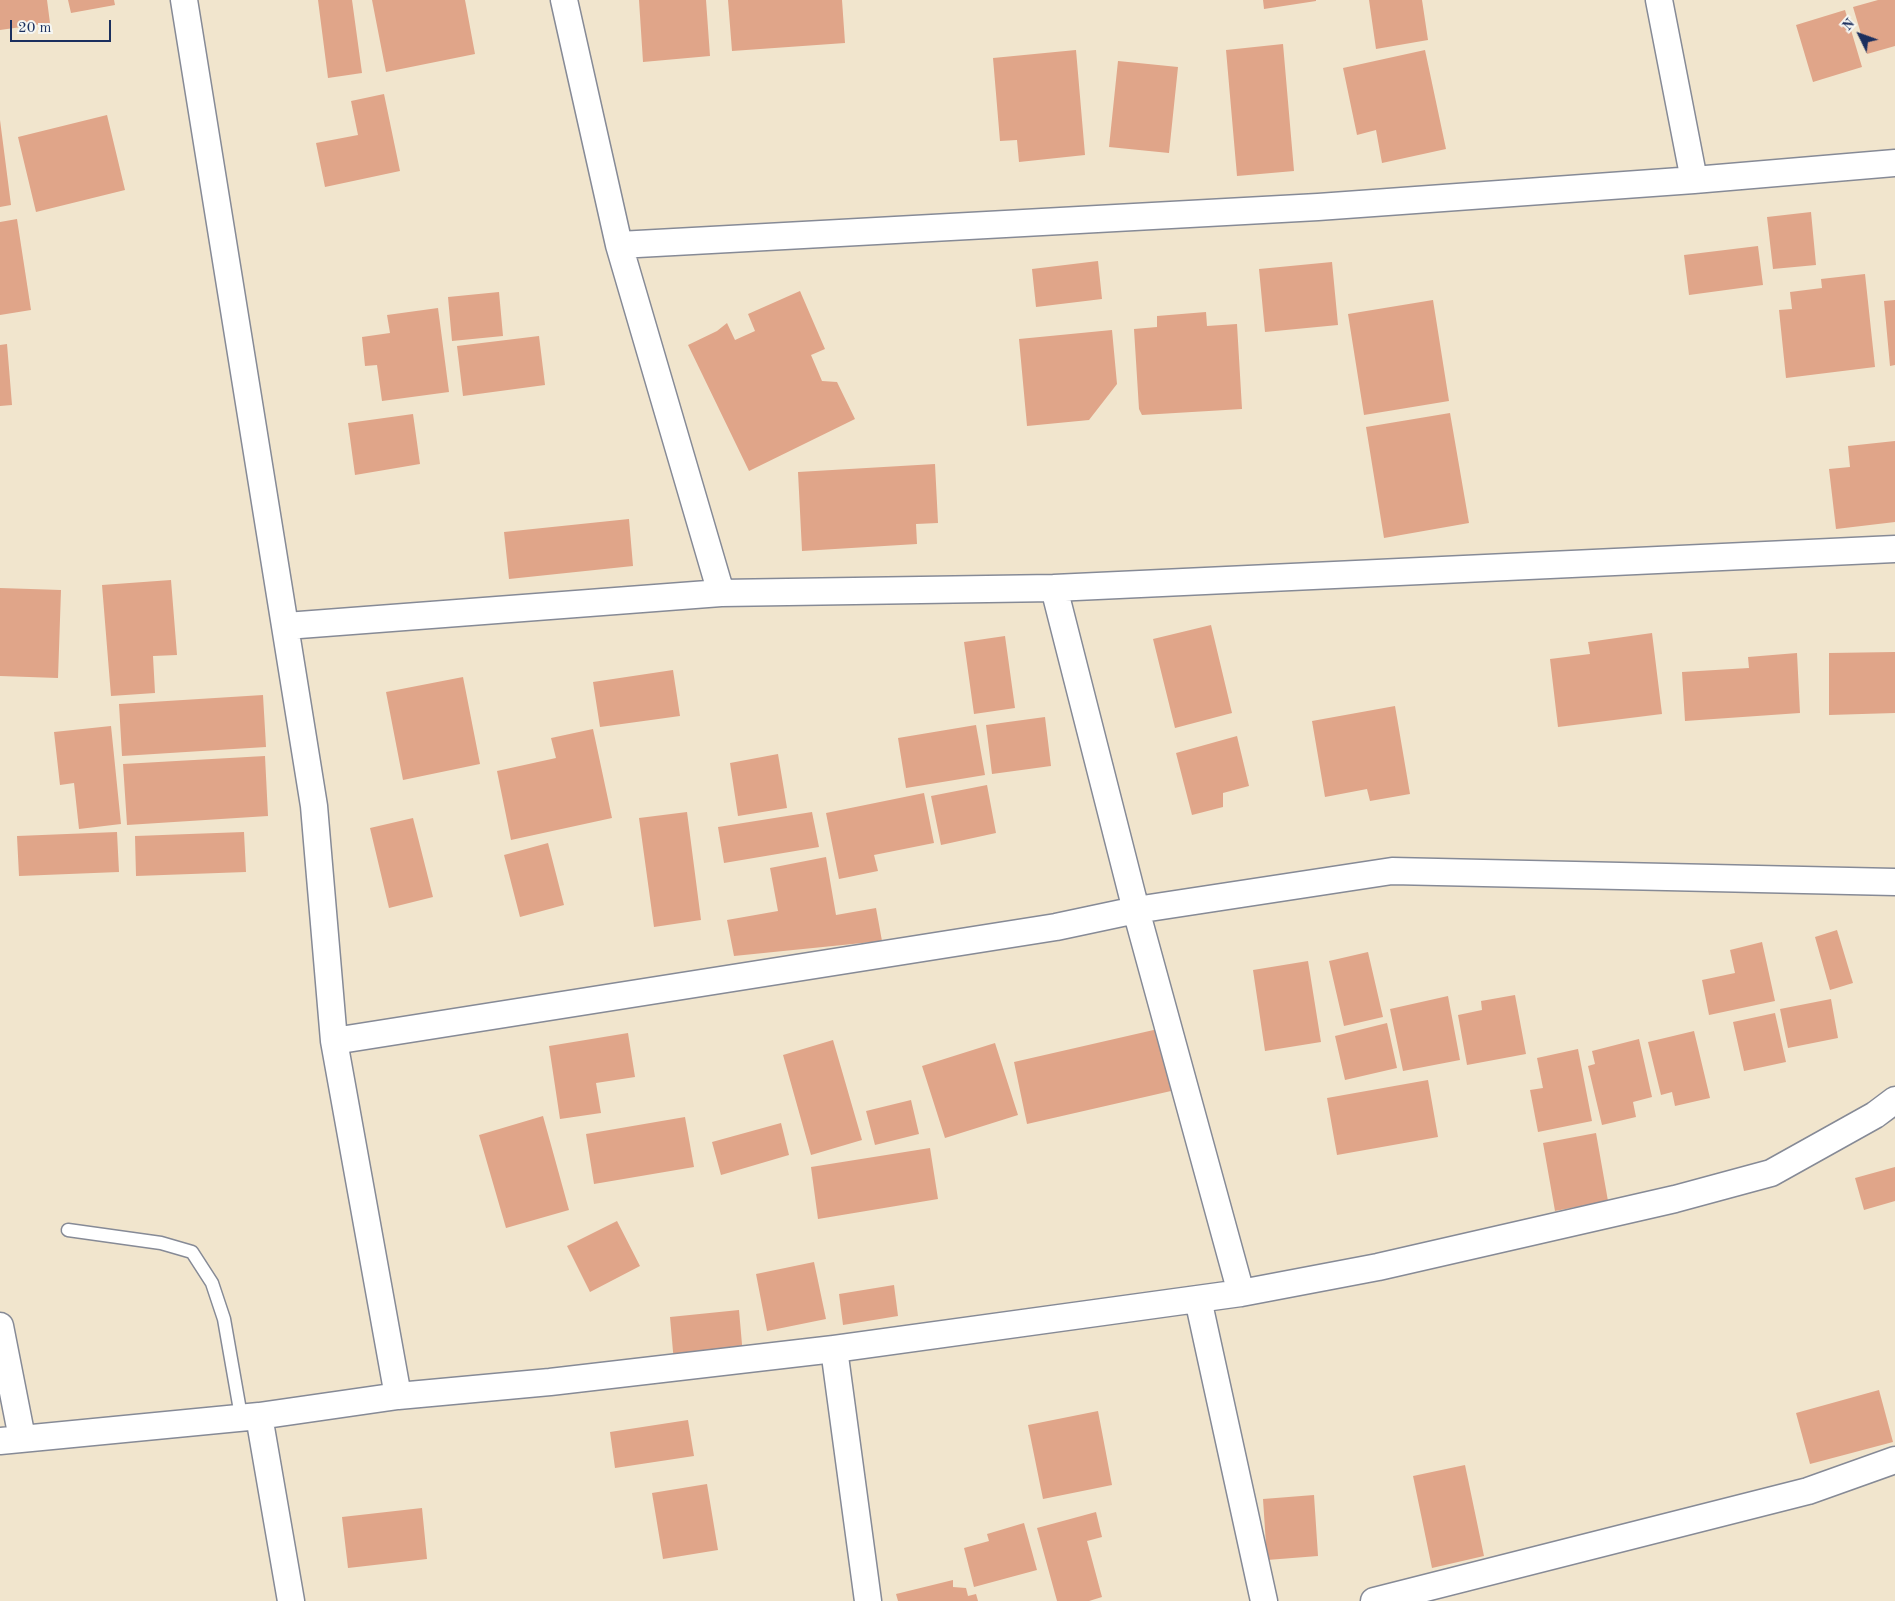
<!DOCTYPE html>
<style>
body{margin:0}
#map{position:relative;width:1895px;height:1601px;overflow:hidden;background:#f1e5cd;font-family:"Old Standard TT",serif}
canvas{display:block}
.north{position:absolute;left:1835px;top:10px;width:50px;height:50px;-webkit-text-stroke:4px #f6f6f2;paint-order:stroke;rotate:312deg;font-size:14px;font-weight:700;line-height:20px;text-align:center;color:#1b2f5e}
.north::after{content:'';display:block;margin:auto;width:18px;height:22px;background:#1b2f5e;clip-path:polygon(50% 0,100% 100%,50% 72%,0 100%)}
.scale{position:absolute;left:10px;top:20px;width:101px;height:22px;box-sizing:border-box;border:2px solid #1b2f5e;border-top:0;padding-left:6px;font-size:15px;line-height:18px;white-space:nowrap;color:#1b2f5e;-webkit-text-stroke:4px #f6f6f2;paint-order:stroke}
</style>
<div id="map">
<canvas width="1895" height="1601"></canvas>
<div class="north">N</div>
<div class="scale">20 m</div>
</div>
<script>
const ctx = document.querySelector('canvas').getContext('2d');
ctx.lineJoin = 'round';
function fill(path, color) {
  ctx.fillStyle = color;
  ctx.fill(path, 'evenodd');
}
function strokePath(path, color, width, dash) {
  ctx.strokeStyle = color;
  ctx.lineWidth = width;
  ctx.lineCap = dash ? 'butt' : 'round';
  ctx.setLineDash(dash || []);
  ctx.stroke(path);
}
fill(new Path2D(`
 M0 0H47L50 23 0 30Z
 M68 0H114L115 5 71 13Z
 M318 0H352L362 73 328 78Z
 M372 0H465L475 54 386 72Z
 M639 0H706L710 56 643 62Z
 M728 0H842L845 43 732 51Z
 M1263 0H1316V1L1264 9Z
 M1369 0H1422L1428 40 1376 49Z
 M1878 0H1895V46L1867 54 1853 7Z
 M1845 10 1862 67 1813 82 1796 25Z
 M1283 44 1294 171 1237 176 1226 50Z
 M1076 50 1085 155 1019 162 1017 140 1000 141 993 58Z
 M1425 50 1446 149 1382 163 1376 130 1357 135 1343 68Z
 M1118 61 1178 67 1169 153 1109 147Z
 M384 94 400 171 325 187 316 143 358 135 351 101Z
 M107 115 125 190 36 212 18 137Z
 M0 120 11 205 0 207Z
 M1811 212 1816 265 1773 269 1767 217Z
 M17 219 31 310 0 315V222Z
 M1758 246 1763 285 1689 295 1684 255Z
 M1098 261 1102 299 1036 307 1032 269Z
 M1332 262 1338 325 1265 332 1259 269Z
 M1865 274 1875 367 1786 378 1779 310 1792 309 1790 292 1822 288 1821 279Z
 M800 291 825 349 811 355 822 381 837 382 855 419 749 471 688 345 717 331 727 323 735 340 755 331 748 314Z
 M499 292 503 336 452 341 448 297Z
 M1433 300 1449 401 1364 415 1348 314Z
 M1895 300V365L1890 366 1884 301Z
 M438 308 449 392 382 401 377 365 365 366 362 337 390 333 387 315Z
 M1206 312 1207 326 1237 324 1242 409 1142 415 1139 409 1134 329 1157 327V316Z
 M1112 330 1117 384 1089 420 1027 426 1019 339Z
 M539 336 545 385 463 396 457 346Z
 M7 344 12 405 0 406V345Z
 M1450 413 1469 523 1384 538 1366 427Z
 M413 414 420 464 355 475 348 423Z
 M1895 441V522L1836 529 1829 469 1850 467 1848 446Z
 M935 464 938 523 916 524 917 544 802 551 798 472Z
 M629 519 633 566 509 579 504 532Z
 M171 580 177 655 153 656 155 693 111 696 102 585Z
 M0 588 61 590 58 678 0 676Z
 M1211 625 1232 713 1175 728 1153 639Z
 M1652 633 1662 714 1558 727 1550 659 1590 654 1588 642Z
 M1005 636 1015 708 974 714 964 642Z
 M1895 652V713L1829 715V653Z
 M1797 653 1800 713 1685 721 1682 672 1749 668 1748 657Z
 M673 670 680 716 600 727 593 682Z
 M463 677 480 764 403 780 386 692Z
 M263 695 266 747 122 756 119 704Z
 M1395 706 1410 794 1370 801 1367 789 1325 797 1312 721Z
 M1045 717 1051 766 992 774 986 725Z
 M976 725 985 775 906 788 898 738Z
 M111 726 121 824 79 829 74 783 60 785 54 732Z
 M593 729 612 818 511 840 497 771 556 758 551 738Z
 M1237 736 1249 786 1223 793V807L1192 815 1176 753Z
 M778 754 787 808 738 816 730 763Z
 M265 756 268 816 127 825 123 764Z
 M987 785 996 833 941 845 931 796Z
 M924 793 934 843 874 855 878 871 839 879 826 813Z
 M687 812 701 920 654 927 639 818Z
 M812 812 819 847 724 863 718 827Z
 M413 818 433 897 389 908 370 828Z
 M117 832 119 872 19 876 17 836Z
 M244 832 246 872 136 876 135 836Z
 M548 843 564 905 520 917 504 855Z
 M826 857 836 915 876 908 882 941 734 956 727 920 778 911 770 868Z
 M1837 930 1853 983 1830 990 1815 937Z
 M1762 942 1775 1001 1709 1015 1702 980 1735 973 1730 950Z
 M1368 952 1383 1017 1344 1026 1329 961Z
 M1308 961 1321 1042 1265 1051 1253 970Z
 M1515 995 1526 1054 1467 1065 1458 1015 1482 1010 1481 1001Z
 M1448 996 1460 1060 1403 1071 1390 1009Z
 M1831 999 1838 1038 1788 1048 1780 1009Z
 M1775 1013 1786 1062 1744 1071 1733 1022Z
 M1387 1023 1397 1068 1345 1080 1335 1036Z
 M1158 1029 1171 1091 1027 1124 1014 1062Z
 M1694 1031 1710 1098 1675 1106 1672 1092 1661 1095 1648 1042Z
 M628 1033 635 1077 596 1083 601 1113 560 1119 549 1046Z
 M1639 1039 1652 1097 1633 1102 1636 1117 1602 1125 1588 1066 1595 1064 1592 1051Z
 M833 1040 862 1140 811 1155 783 1055Z
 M995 1043 1018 1115 945 1138 922 1066Z
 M1578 1049 1592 1121 1538 1132 1530 1090 1543 1088 1537 1058Z
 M1428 1080 1438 1137 1337 1155 1327 1098Z
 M911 1100 919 1134 875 1145 866 1111Z
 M543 1116 569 1210 506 1228 479 1135Z
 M685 1117 694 1167 594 1184 586 1134Z
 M781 1123 789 1155 721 1175 712 1142Z
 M1596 1133 1608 1201 1555 1211 1543 1143Z
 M930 1148 938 1199 818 1219 811 1167Z
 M1895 1167V1201L1864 1210 1855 1178Z
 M617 1221 640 1266 590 1292 567 1246Z
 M814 1262 826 1319 767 1331 756 1274Z
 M894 1285 898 1316 843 1325 839 1294Z
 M739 1310 743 1356 674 1363 670 1317Z
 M1879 1390 1893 1442 1810 1464 1796 1413Z
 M1098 1411 1112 1485 1043 1499 1028 1425Z
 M688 1420 694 1456 615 1468 610 1432Z
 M1465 1465 1484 1556 1432 1568 1413 1476Z
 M707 1484 718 1550 663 1559 652 1493Z
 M1314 1495 1318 1556 1267 1560 1263 1499Z
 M422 1508 427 1559 348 1568 342 1517Z
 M1096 1512 1102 1537 1087 1541 1102 1597 1089 1601H1057L1037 1528Z
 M1024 1523 1037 1570 974 1587 964 1548 989 1541 987 1534Z
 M953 1580V1587L966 1588 968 1596 976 1594 978 1601H898L896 1594Z`), '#e0a589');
const lane = new Path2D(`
 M68 1230 161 1243 192 1252 212 1283 224 1319 241 1416`);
const street = new Path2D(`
 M184 0 314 806 334 1041 398 1396
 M564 0 619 245 721 593
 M1659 0 1694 180
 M619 245 1318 207 1694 180 1895 163
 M286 626 721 593 1054 588
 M334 1041 1056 927 1136 910 1392 871 1895 882
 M1241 1293 1136 910 1054 588 1895 549
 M1198 1299 1264 1601
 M0 1326 22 1438
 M834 1349 868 1601
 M259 1416 291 1601
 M0 1441 259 1416 398 1396 550 1382 834 1349 1241 1293 1378 1267 1675 1199 1771 1173 1875 1115 1895 1100
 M1374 1601 1808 1491 1895 1460`);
strokePath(lane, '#868a96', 15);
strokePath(street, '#868a96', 29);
strokePath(lane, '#fff', 12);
strokePath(street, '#fff', 26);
</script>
